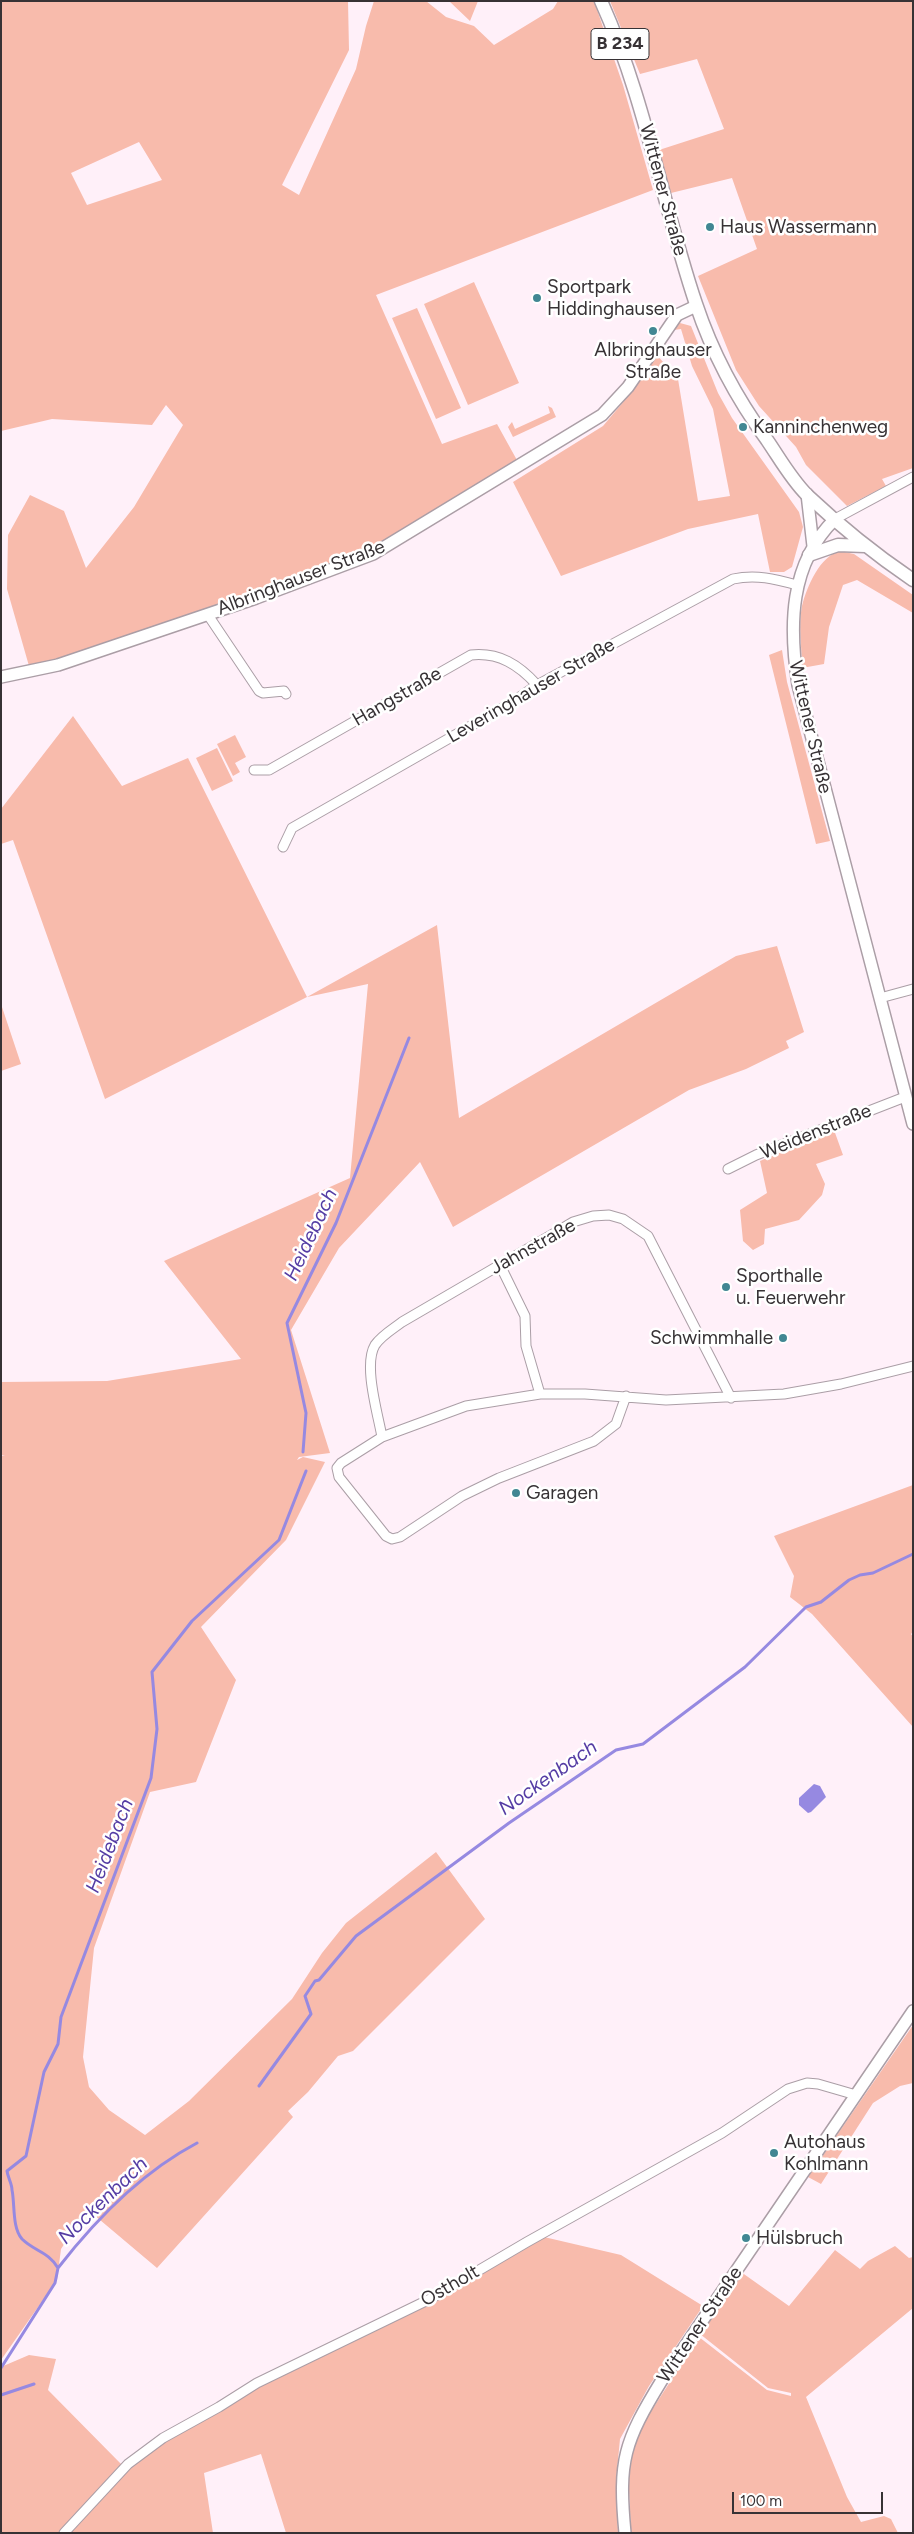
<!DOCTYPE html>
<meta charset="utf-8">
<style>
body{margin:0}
#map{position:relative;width:914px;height:2534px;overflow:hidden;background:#fff0f9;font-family:Figtree,sans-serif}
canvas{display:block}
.frame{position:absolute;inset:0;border:2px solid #373235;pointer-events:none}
.scale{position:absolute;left:732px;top:2492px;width:151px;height:22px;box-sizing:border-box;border:2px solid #373235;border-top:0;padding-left:6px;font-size:15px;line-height:18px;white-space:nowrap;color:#373235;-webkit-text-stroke:4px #fff;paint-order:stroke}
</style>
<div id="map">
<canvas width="914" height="2534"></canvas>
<div class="frame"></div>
<div class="scale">100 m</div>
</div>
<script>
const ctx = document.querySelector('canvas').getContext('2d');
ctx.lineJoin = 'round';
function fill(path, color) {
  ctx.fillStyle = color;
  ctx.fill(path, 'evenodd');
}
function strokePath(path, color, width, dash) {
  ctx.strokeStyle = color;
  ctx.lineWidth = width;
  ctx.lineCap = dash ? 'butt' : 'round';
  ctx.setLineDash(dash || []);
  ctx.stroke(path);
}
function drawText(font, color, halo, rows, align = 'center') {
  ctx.font = font + ' Figtree,sans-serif';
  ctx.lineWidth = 5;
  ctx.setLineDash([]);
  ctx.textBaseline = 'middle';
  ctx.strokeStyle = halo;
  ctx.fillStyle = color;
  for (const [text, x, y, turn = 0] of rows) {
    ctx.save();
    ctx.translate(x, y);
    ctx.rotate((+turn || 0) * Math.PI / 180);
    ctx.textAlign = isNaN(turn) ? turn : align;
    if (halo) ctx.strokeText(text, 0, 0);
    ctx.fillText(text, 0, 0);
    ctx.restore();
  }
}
fill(new Path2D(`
 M1 1H348L349 50 282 185 299 195 356 69 366 26 374 1H426L446 17 474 26 494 45 553 9 558 1H594L623 85 653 190 376 295 442 444 497 424 518 462 379 545 242 598 71 658 29 666 7 589 8 535 30 495 64 511 86 568 134 507 183 425 166 405 152 425 52 419 1 431ZM139 142 162 180 87 205 71 173Z
 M449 1H478L470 21Z
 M610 1H913V468L882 479 886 486 847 506 806 465 796 447 759 406 736 370 698 276 757 249 732 178 671 193 659 150 724 129 697 59 640 74Z
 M474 282 519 383 468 405 424 304Z
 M417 308 461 408 436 419 392 318Z
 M680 323 691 326 718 393 732 418 799 512 803 527 792 567 784 572H770L758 514 688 529 561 576 513 482 603 426 630 394 656 354 678 379 698 501 730 496 713 409 692 366 681 329 674 330 667 337 674 325Z
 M548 406 552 408 556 417 513 437 508 427 512 422 515 429 550 413Z
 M840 551 854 554 913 595V613L857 580 843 585 829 627 824 664 802 668C802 648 798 625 802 606 807 586 820 556 840 551Z
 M782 650 787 682 830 841 816 844 769 655Z
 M73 716 122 786 188 758 307 997 437 925 459 1118 736 956 777 946 804 1032 786 1041 789 1048 746 1069 689 1090 453 1227 420 1162 339 1248 291 1330 330 1453 299 1457 297 1460 303 1457 325 1462 286 1540 201 1627 236 1680 196 1782 150 1792 94 1948 83 2057 89 2087 109 2110 145 2135 189 2101 292 1999 322 1953 346 1923 436 1852 485 1919 353 2051 338 2056 308 2092 288 2111 293 2117 157 2268 87 2209 61 2249 57 2280 1 2360V1456H5L1 1455V1382L107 1381 241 1359 164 1261 350 1178 368 984 307 997 105 1099 13 840 1 844V809Z
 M235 735 246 757 235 763 240 772 233 776 217 744Z
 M217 748 233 781 212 791 196 758Z
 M1 1004 21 1064 1 1071Z
 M834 1130 843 1155 816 1164 825 1184 822 1195 799 1220 765 1229 764 1244 753 1250 743 1241 740 1210 767 1193 760 1161Z
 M913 1485V1632L911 1634 913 1637V1727L812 1614 790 1597 794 1576 774 1536Z
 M913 2025V2083L900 2086 873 2103 821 2184 808 2177Z
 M544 2237 621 2255 703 2306 649 2386 620 2439 616 2481 618 2533H286L261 2454 204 2473 213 2533H68L137 2462 164 2440 257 2385Z
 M895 2246 909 2258 913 2257V2308L806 2397 847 2497 861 2522 884 2516 891 2519 898 2533H631L628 2468 633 2443 648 2416 699 2337 767 2390 791 2396V2393L768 2388 700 2334 741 2272 789 2306 835 2250 860 2269 868 2261Z
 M29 2355 56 2359 48 2390 123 2466 59 2533H1V2367Z`), '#f8bbac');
fill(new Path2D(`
 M814 1784 820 1786 826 1797 811 1812 808 1813 799 1805V1798Z`), '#9689e1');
strokePath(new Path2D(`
 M303 1452 306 1413 287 1323 336 1223 409 1038
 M259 2086 311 2014 305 1996 315 1981 319 1980 356 1936 509 1823 616 1750 643 1744 745 1667 806 1607 821 1602 849 1580 860 1575 873 1573 913 1554
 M58 2268C96 2219 142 2172 197 2143
 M1 2368 55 2283 58 2268C49 2252 34 2251 22 2239 12 2228 15 2204 12 2190 12 2184 8 2178 7 2171L26 2156 44 2072 58 2044 61 2017 151 1778 157 1729 152 1672 192 1621 279 1540 306 1471
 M1 2395 34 2384`), '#9689e1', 3);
const street = new Path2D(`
 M835 519 913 477
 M208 615 259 691 263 693 284 691 286 694
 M254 770H269L471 655C499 652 519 665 537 685
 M283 847 292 828 511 703 537 685 733 579C756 574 775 579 797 585
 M880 998 913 989
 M728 1169 756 1155 905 1097
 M500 1265 525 1316 526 1346 540 1394
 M626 1396 616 1424 594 1441 499 1478 462 1496 400 1537 392 1539 386 1536 339 1477 337 1468 341 1463 382 1437 466 1406 540 1394H585L666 1400 784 1394 841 1384 913 1366
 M382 1437C378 1414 363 1365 375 1345 382 1335 393 1329 402 1322L553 1234 573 1222 593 1216 609 1215 623 1219 648 1236 731 1398
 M64 2533 128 2464 163 2438 219 2407 257 2383 430 2299 527 2242 722 2133 788 2089 807 2083 818 2084 856 2095`);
const secondary = new Path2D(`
 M807 494 813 546
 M835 519C789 564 789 626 798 685L913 1124
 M1 677 58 665 256 598 373 554 602 415 628 387 677 315 696 306
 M625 2533C618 2460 624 2442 662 2380L913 2011`);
const primary = new Path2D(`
 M601 1C645 98 662 203 696 304 712 352 737 399 767 440 780 459 791 479 807 495 840 526 876 555 913 580
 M809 555 838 545 865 546`);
strokePath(street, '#ab9ea6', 11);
strokePath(secondary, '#ab9ea6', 14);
strokePath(primary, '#ab9ea6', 15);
strokePath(street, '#fff', 9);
strokePath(secondary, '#fff', 11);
strokePath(primary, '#fff', 12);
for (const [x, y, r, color] of [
 [710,227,5,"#418793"],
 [537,298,5,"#418793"],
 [653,331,5,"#418793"],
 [743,427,5,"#418793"],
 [726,1287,5,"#418793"],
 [783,1338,5,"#418793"],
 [516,1493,5,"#418793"],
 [774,2153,5,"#418793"],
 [746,2238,5,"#418793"]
]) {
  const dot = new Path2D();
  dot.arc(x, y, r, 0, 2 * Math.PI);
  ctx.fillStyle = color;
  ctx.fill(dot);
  strokePath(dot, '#fff', 2);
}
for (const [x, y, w] of [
 [620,44,58]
]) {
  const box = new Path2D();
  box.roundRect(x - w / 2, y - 15.5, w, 31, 4);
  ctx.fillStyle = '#fff';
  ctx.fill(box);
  strokePath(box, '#373235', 1);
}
drawText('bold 18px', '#373235', null, [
 ["B 234",620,44]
]);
drawText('19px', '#373235', '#fff', [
 ["Wittener Straße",663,190,75],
 ["Albringhauser Straße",301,578,-21],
 ["Leveringhauser Straße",531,691,-30],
 ["Hangstraße",397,697,-30],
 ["Wittener Straße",810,727,77],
 ["Weidenstraße",816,1132,-22],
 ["Jahnstraße",533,1247,-29],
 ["Ostholt",450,2286,-30],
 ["Wittener Straße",700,2325,-56]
]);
drawText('19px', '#373235', '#fff', [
 ["Haus Wassermann",720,227],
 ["Sportpark",547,287],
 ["Hiddinghausen",547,309],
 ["Albringhauser",653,350,"center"],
 ["Straße",653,372,"center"],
 ["Kanninchenweg",753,427],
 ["Sporthalle",736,1276],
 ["u. Feuerwehr",736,1298],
 ["Schwimmhalle",773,1338,"right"],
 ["Garagen",526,1493],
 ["Autohaus",784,2142],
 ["Kohlmann",784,2164],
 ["Hülsbruch",756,2238]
], 'left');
drawText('italic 20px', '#553da4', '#fff', [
 ["Heidebach",311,1235,-65],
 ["Nockenbach",548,1778,-35],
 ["Heidebach",110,1846,-69],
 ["Nockenbach",103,2201,-44]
]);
</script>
